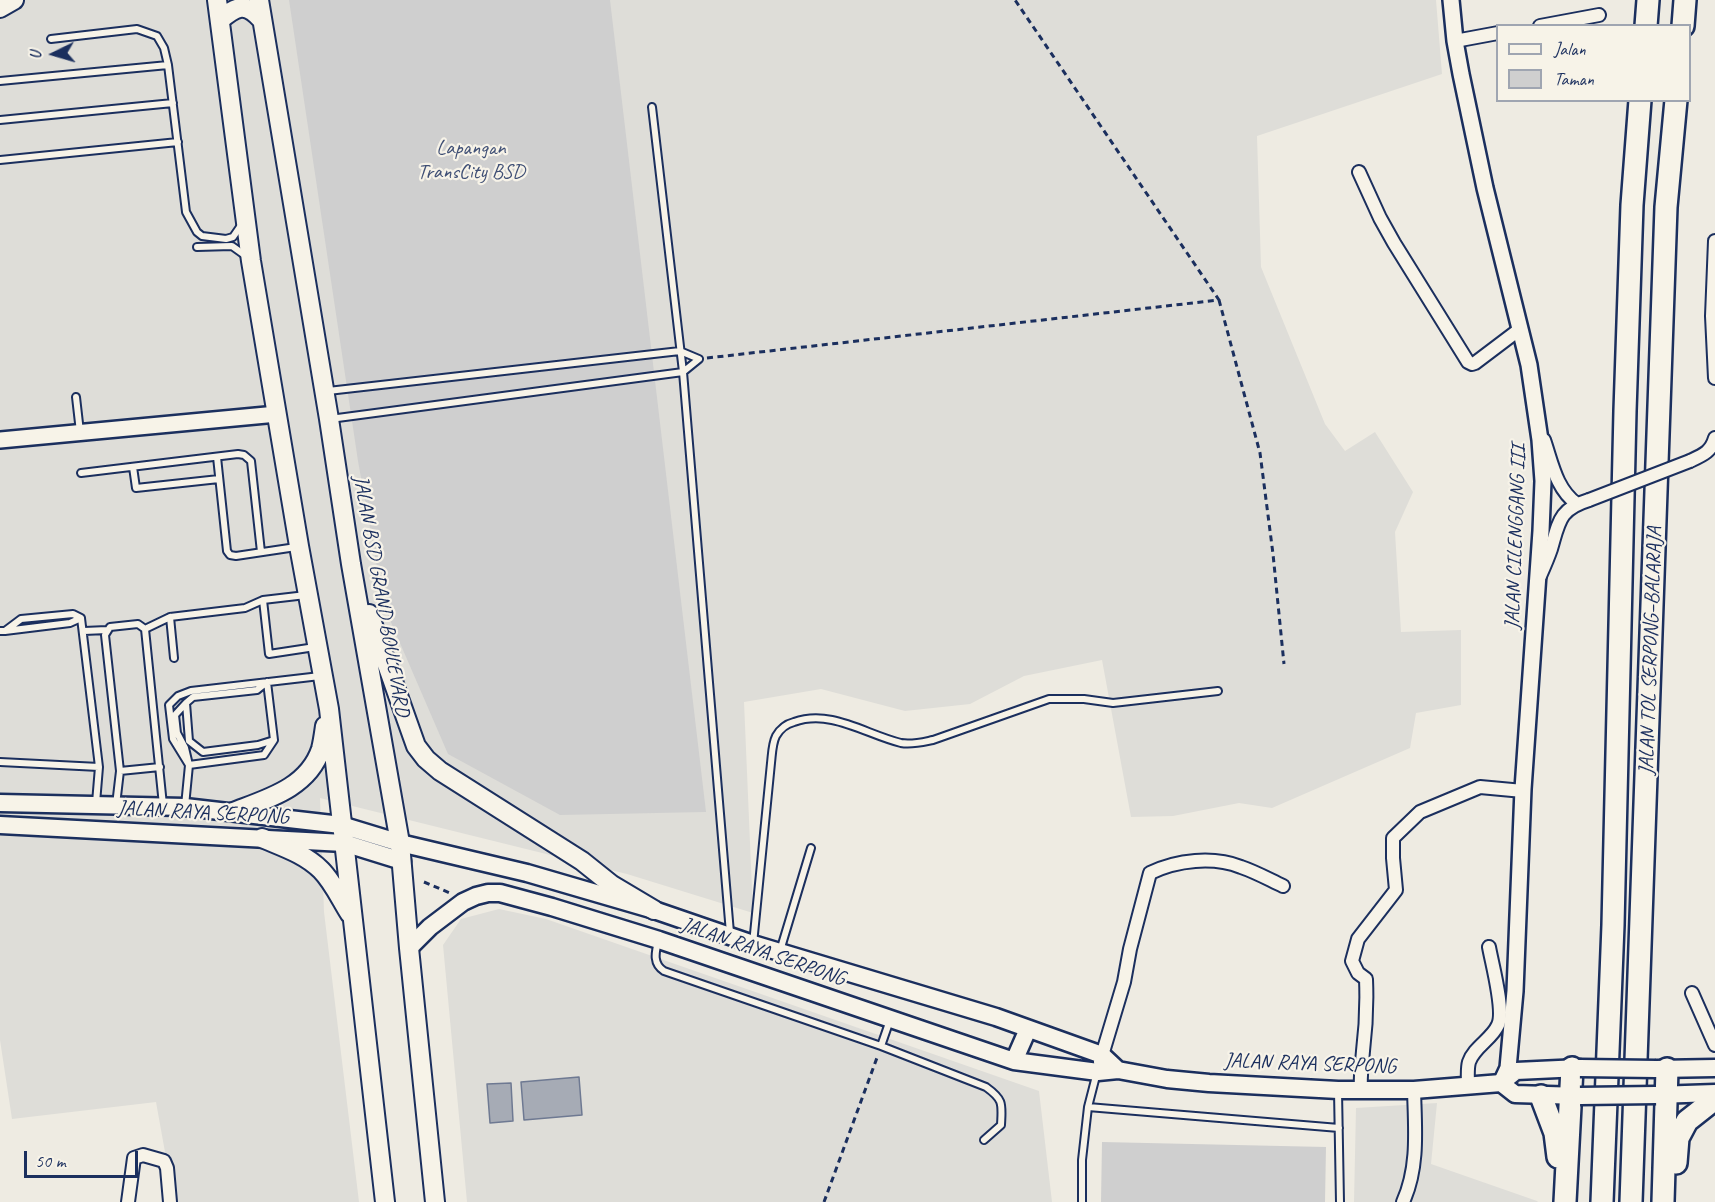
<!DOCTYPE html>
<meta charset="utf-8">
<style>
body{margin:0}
#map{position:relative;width:1715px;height:1202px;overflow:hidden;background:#eeebe2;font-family:Caveat,sans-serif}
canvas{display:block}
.legend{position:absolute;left:1496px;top:24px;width:195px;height:78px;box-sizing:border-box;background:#f7f3e8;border:2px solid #9fa5b1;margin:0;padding:8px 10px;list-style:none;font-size:18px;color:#1b2f5e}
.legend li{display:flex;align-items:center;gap:12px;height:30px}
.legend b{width:30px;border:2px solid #9fa5b1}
.north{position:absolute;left:24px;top:24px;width:60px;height:60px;-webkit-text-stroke:4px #f7f3e8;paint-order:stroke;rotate:265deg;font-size:16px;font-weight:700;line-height:24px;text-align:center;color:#1b2f5e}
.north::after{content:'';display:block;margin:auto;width:21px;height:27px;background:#1b2f5e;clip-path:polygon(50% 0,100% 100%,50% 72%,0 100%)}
.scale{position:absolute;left:24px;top:1151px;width:114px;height:27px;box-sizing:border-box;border:3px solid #1b2f5e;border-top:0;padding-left:8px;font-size:18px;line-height:21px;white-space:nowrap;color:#1b2f5e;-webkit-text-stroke:4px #f7f3e8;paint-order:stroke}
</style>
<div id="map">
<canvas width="1715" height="1202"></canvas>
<ul class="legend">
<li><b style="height:8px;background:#f7f3e8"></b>Jalan</li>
<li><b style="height:16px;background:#cfcfcf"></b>Taman</li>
</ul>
<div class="north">U</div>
<div class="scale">50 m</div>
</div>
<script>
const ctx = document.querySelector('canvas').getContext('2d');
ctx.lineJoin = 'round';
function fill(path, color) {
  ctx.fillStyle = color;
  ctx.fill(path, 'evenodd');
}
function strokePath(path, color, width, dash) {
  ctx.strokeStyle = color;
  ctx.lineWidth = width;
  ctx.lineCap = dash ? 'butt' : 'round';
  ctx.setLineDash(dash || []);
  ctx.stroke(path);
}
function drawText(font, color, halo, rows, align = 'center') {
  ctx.font = font + ' Caveat,sans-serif';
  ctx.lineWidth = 4.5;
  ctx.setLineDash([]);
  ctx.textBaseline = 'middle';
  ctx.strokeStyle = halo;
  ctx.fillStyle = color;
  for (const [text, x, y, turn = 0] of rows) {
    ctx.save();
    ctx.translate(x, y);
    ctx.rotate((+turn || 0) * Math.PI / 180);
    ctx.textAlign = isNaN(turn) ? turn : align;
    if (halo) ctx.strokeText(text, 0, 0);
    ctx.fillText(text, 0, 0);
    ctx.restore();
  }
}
fill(new Path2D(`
 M0 0H1436L1442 74 1257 136 1261 267 1325 424 1345 451 1375 432 1413 492 1395 532 1401 632 1461 630V705L1416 713 1410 748 1272 808 1239 803 1173 816 1131 817 1102 660 1024 676 970 704 905 711 821 689 744 702 753 913 627 874 320 798 324 912 359 1202H174L156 1102 12 1119 0 1040Z
 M499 909 546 919 1039 1091 1052 1202H467L443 945 461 919Z
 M1437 1103 1431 1164 1537 1201 1538 1202H1354L1356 1108Z`), '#deddd8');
fill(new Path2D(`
 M289 0H610L706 812 560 815 448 754 384 606 358 461Z
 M1102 1142 1326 1147 1325 1202H1101Z`), '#cfcfcf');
const water = new Path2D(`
 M579 1077 582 1115 524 1120 521 1082Z
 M511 1083 513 1121 490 1123 487 1084Z`);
fill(water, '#a6abb5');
strokePath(water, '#6e7992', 1.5);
const service = new Path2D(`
 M51 39 137 29 157 36 164 48 168 65
 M0 81 168 65 186 212 197 232 202 236 226 239 233 237 242 224
 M652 107 683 372 730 933
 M0 120 173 103
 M0 160 178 142
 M197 247 232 246 246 256
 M328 391 680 351 699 359 683 372 330 419
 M76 397 80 432
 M217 457 227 551 230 555 236 556 296 547
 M133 467 136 488 219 479
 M81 473 238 454 244 455 251 461 261 552
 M306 595 263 600 269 654 315 647
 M145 629 170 617
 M0 631H5L21 619 73 614 81 618 99 767 96 803
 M5 631 70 623 81 618
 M84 631 107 630
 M174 658 170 617 245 608 263 600
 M267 682 257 690 193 697 186 703 189 741 203 752 258 745 274 740
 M0 762 99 767
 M189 765 173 739 169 705 178 696 191 691 320 676
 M189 765 264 755 274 740 267 682
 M120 771 160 767
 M116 805 120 771 105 635 110 627 138 624 145 629 163 805
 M185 806 189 765 185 748 177 733 175 715 186 703
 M658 942C655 953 653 964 664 971L881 1046 890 1020
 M753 944 771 763C772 755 772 744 776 736 780 729 786 724 794 722 831 709 865 734 901 743 912 745 923 742 933 740L1049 699H1084L1113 703 1218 691
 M780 951 811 848
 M881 1046 986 1087C1004 1100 1002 1104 1001 1125L984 1140
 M1338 1091 1340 1202
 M1088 1107 1339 1128
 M1082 1202V1160L1088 1107 1097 1072`);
const minor = new Path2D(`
 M1540 26 1599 15
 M1455 41 1498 33
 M1359 172 1380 218 1394 243 1468 362 1472 364 1475 363 1520 329
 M1715 241 1712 316 1715 378
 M1544 440C1552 463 1556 489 1577 504
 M1690 461C1703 455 1711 452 1715 438
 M1540 576C1544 567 1548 558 1551 549 1559 522 1559 509 1589 500
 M1692 993 1715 1045
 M1100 1062 1124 982 1130 949 1150 873C1177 860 1213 856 1241 867 1256 872 1270 880 1283 886
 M1468 1085C1468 1078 1467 1069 1469 1062 1474 1047 1492 1039 1498 1025 1505 1011 1492 964 1489 947
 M1361 1090C1360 1076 1362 1064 1363 1051 1366 1027 1367 1003 1366 979L1358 973 1352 961 1358 939 1396 890 1393 858V838L1420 812 1480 787 1523 791
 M128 1202 134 1158 143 1155 164 1161 167 1168 170 1202
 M1403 1202C1419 1167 1415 1128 1414 1090`);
const tertiary = new Path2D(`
 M1451 0 1455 41 1461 74 1485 188 1529 365 1540 440 1543 481 1541 531 1523 789 1515 991 1508 1068 1501 1083
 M0 440 277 414`);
const secondary = new Path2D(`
 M0 803 185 807 341 825 400 843 527 873 654 910 753 944 996 1017 1102 1055 1118 1070
 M0 825 344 843 402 861
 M409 948 430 927 463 902 476 896 488 893H500L552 907 659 940 1014 1061 1098 1072 1118 1070 1167 1079 1209 1083 1338 1090H1414L1501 1083 1516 1071 1580 1068
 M1014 1061 1028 1029
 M1657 1069 1715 1068
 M1501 1083 1515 1094 1580 1096
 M1656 1095 1715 1093`);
const primary = new Path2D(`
 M217 0 251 261 299 546 329 709 385 1202
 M259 0 329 419 351 564 400 843 409 948 435 1202
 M0 8 14 0
 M220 20C237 6 245 2 261 19
 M369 614 416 746 426 759 440 771 582 861 612 885 654 910
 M233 812C267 799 308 788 321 749 323 741 324 733 325 726
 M262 838C283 847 305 854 321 870 333 882 341 900 350 914`);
const motorway = new Path2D(`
 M1646 26 1648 0
 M1683 26 1685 0
 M1541 1096 1555 1133 1558 1157
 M1676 1163 1678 1138 1687 1121 1715 1099
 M1565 1202 1572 1068
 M1602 1202 1613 925 1625 411 1632 205 1640 100
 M1631 1202 1666 207 1676 100
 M1663 1202 1667 1069`);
strokePath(service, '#1b2f5e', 10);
strokePath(minor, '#1b2f5e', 16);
strokePath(tertiary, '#1b2f5e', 20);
strokePath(secondary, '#1b2f5e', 21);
strokePath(primary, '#1b2f5e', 22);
strokePath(motorway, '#1b2f5e', 26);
strokePath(new Path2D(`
 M1219 300 1260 453 1273 554 1284 664
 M707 358 1219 300 1015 0
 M424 882 450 893
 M824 1202 878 1055`), '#1b2f5e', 3, [6, 4.5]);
strokePath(service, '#f7f3e8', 6);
strokePath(minor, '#f7f3e8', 12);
strokePath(tertiary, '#f7f3e8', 15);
strokePath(secondary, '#f7f3e8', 16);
strokePath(primary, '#f7f3e8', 18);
strokePath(motorway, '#f7f3e8', 21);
const minorBridge = new Path2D(`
 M1589 500 1690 461`);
const secondaryBridge = new Path2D(`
 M1580 1068 1656 1069
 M1580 1096 1656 1095`);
strokePath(minorBridge, '#1b2f5e', 16, []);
strokePath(secondaryBridge, '#1b2f5e', 21, []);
strokePath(minorBridge, '#f7f3e8', 12);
strokePath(secondaryBridge, '#f7f3e8', 16);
drawText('21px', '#3f4f75', '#f7f3e8', [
 ["Lapangan",471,148],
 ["TransCity BSD",471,172]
]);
drawText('21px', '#1b2f5e', '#f7f3e8', [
 ["JALAN CILENGGANG III",1516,537,-88],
 ["JALAN BSD GRAND BOULEVARD",381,596,80],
 ["JALAN TOL SERPONG–BALARAJA",1651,651,-88],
 ["JALAN RAYA SERPONG",203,813,3],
 ["JALAN RAYA SERPONG",763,952,19],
 ["JALAN RAYA SERPONG",1310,1064,2]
]);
</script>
